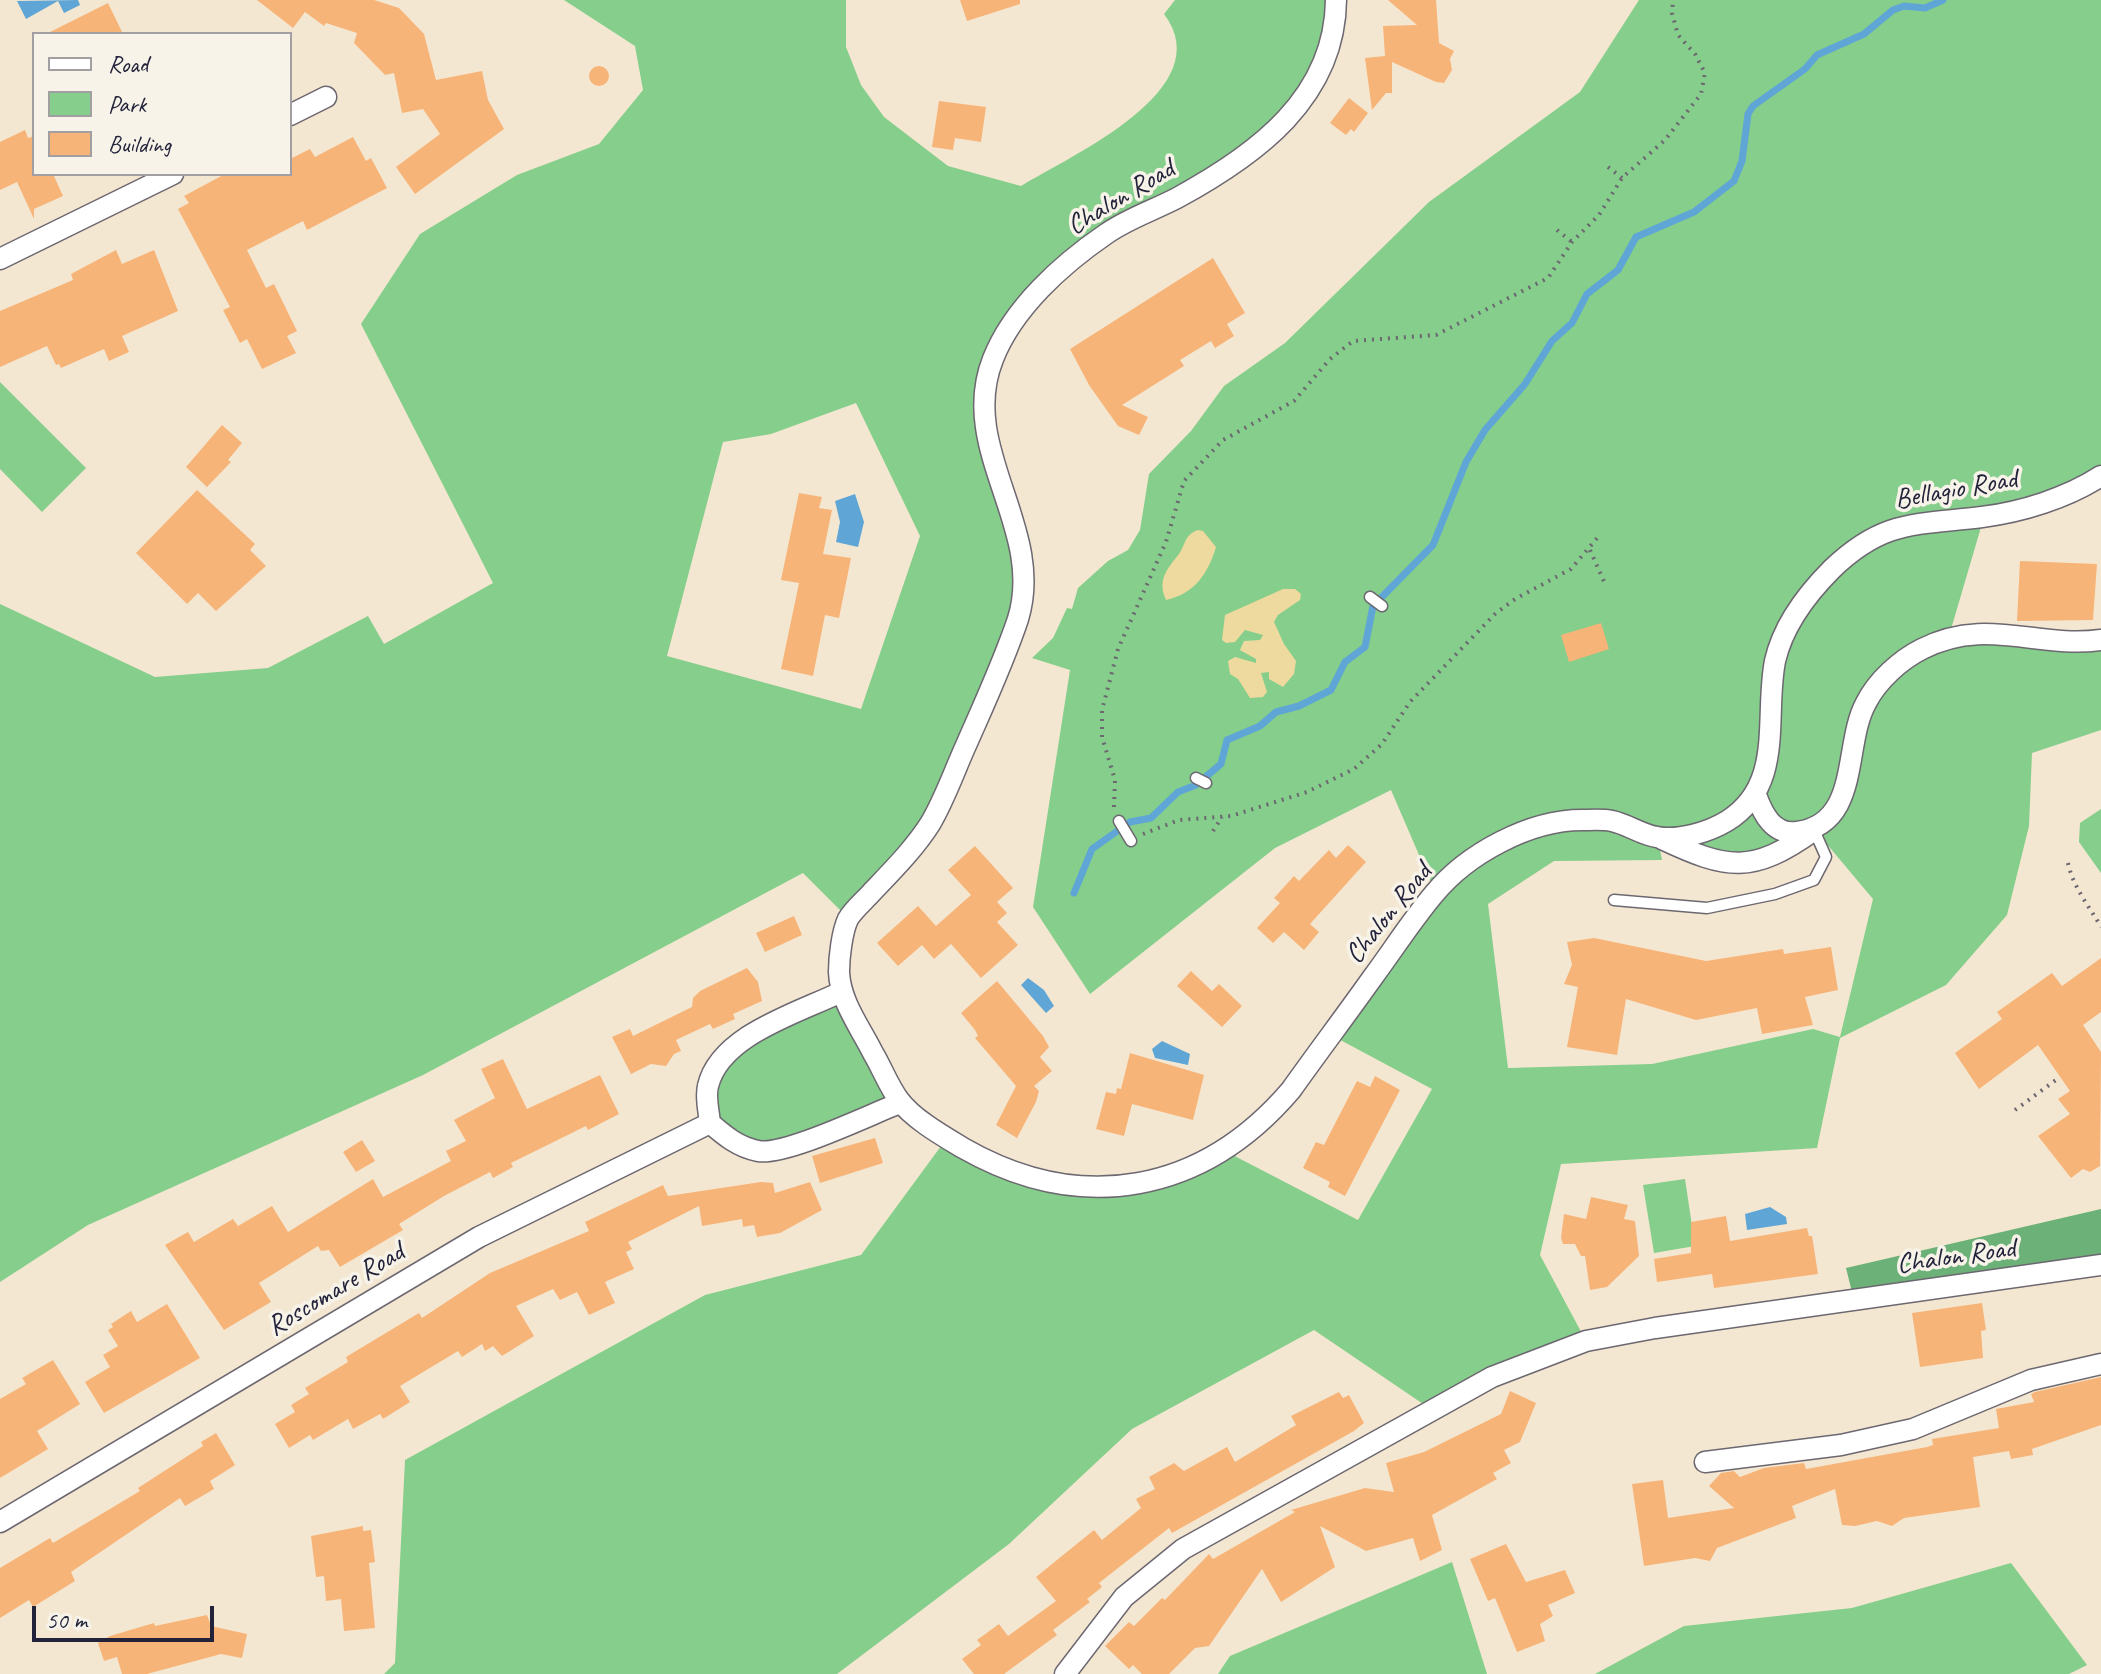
<!DOCTYPE html>
<style>
body{margin:0}
#map{position:relative;width:2101px;height:1674px;overflow:hidden;background:#f4e7d1;font-family:Caveat,sans-serif}
canvas{display:block}
.legend{position:absolute;left:32px;top:32px;width:260px;height:144px;box-sizing:border-box;background:#f7f3e8;border:2px solid #a29fa3;margin:0;padding:10px 14px;list-style:none;font-size:24px;color:#22223b}
.legend li{display:flex;align-items:center;gap:16px;height:40px}
.legend b{width:40px;border:2px solid #a29fa3}
.scale{position:absolute;left:32px;top:1606px;width:182px;height:36px;box-sizing:border-box;border:4px solid #22223b;border-top:0;padding-left:10px;font-size:24px;line-height:28px;white-space:nowrap;color:#22223b;-webkit-text-stroke:6px #f7f3e8;paint-order:stroke}
</style>
<div id="map">
<canvas width="2101" height="1674"></canvas>
<ul class="legend">
<li><b style="height:10px;background:#fff"></b>Road</li>
<li><b style="height:22px;background:#85ce8b"></b>Park</li>
<li><b style="height:22px;background:#f7b478"></b>Building</li>
</ul>
<div class="scale">50 m</div>
</div>
<script>
const ctx = document.querySelector('canvas').getContext('2d');
ctx.lineJoin = 'round';
function fill(path, color) {
  ctx.fillStyle = color;
  ctx.fill(path, 'evenodd');
}
function strokePath(path, color, width, dash) {
  ctx.strokeStyle = color;
  ctx.lineWidth = width;
  ctx.lineCap = dash ? 'butt' : 'round';
  ctx.setLineDash(dash || []);
  ctx.stroke(path);
}
function drawText(font, color, halo, rows, align = 'center') {
  ctx.font = font + ' Caveat,sans-serif';
  ctx.lineWidth = 7;
  ctx.setLineDash([]);
  ctx.textBaseline = 'middle';
  ctx.strokeStyle = halo;
  ctx.fillStyle = color;
  for (const [text, x, y, turn = 0] of rows) {
    ctx.save();
    ctx.translate(x, y);
    ctx.rotate((+turn || 0) * Math.PI / 180);
    ctx.textAlign = isNaN(turn) ? turn : align;
    if (halo) ctx.strokeText(text, 0, 0);
    ctx.fillText(text, 0, 0);
    ctx.restore();
  }
}
fill(new Path2D(`
 M564 0H846V47L861 85 884 117 948 166 1021 186C1072 155 1221 89 1164 14L1175 0H1336V11L1289 118 1108 232 1012 324 984 411 1026 569 946 790 849 919 803 873 423 1075 88 1225 0 1282V604L155 677 268 668 368 616 384 644 493 583 361 324 420 234 517 175 599 144 643 90 635 46ZM856 403 920 536 861 709 667 656 723 442 771 434Z
 M1639 0H2101V476L1984 517 1949 636 2101 640V730L2032 753 2029 826 2007 915 1946 985 1840 1038 1817 1148 1561 1164 1540 1255 1586 1341 1432 1410 1314 1330 1132 1429 1009 1544 837 1674H384L395 1663 405 1460 705 1295 861 1255 947 1138 1089 1187 1225 1151 1358 1220 1432 1089 1331 1035 1435 892 1391 790 1275 848 1090 994 1033 907 1070 670 1032 658 1053 638 1067 608 1072 609 1078 588 1108 561 1128 550 1140 530 1149 474 1191 431 1224 386 1285 343 1429 202 1580 92ZM1815 830 1873 899 1840 1037 1813 1029 1652 1064 1508 1068 1488 904 1554 861 1662 860 1658 839 1750 863Z
 M0 382 86 468 42 512 0 469Z
 M2101 809V873L2079 842 2080 823Z
 M841 992 900 1103 761 1152 710 1123 720 1058Z
 M1685 1179 1695 1246 1654 1253 1643 1185Z
 M1452 1562 1487 1674H1218L1230 1656Z
 M2011 1563 2087 1665 2069 1674H1595L1684 1626 1852 1608Z`), '#85ce8b');
fill(new Path2D(`
 M2101 1209V1265L1854 1300 1846 1268Z`), '#6cb177');
fill(new Path2D(`
 M1198 530 1203 531 1216 547C1208 574 1194 594 1166 600 1157 580 1167 569 1179 554 1186 544 1184 535 1198 530Z
 M1283 589H1295L1301 594 1300 600 1278 615 1274 622 1284 644 1296 661 1294 674 1283 687 1269 679V672L1261 673 1267 692 1263 697 1250 698 1238 679 1230 674 1228 661 1235 657 1256 663V659L1240 650 1244 641 1260 640 1263 635 1245 630 1235 642 1226 643 1222 640 1225 615Z`), '#eeda9e');
fill(new Path2D(`
 M78 0 80 5 64 13 58 1 26 19 17 1Z
 M855 494 864 522 858 547 836 542 840 522 835 501Z
 M1028 978 1044 990 1054 1006 1046 1013 1021 985Z
 M1162 1041 1190 1054 1188 1065 1155 1058 1152 1049Z
 M1770 1207 1786 1217 1787 1224 1747 1230 1745 1214Z`), '#5fa6d6');
strokePath(new Path2D(`
 M1074 893 1092 849 1130 822 1151 818 1178 792 1196 785 1221 764 1227 740 1260 726 1276 712 1299 706 1331 690 1345 662 1365 647 1373 606 1433 545 1466 462 1485 430 1525 384 1552 341 1572 323 1587 294 1618 270 1636 237 1694 212 1734 181 1742 161 1748 114 1753 106 1805 69 1817 55 1864 34 1893 10 1904 6 1925 8 1943 0`), '#5fa6d6', 7);
fill(new Path2D(`
 M257 0H374L399 8 424 34 436 80 482 71 488 100 504 129 415 194 396 167 440 134 423 109 402 113 394 73 385 75 354 43 357 33 326 23 324 26 305 12 293 28Z
 M960 0H1020V4L967 21Z
 M1388 0H1436L1439 43 1454 51 1450 59 1452 70 1444 83 1436 82 1392 62V93H1386L1372 110 1365 58 1385 56 1383 26 1417 25Z
 M108 3 123 34H46Z
 M589 76a10 10 0 1 1 20 0a10 10 0 1 1-20 0Z
 M1349 98 1368 113 1354 132 1351 129 1346 135 1330 123Z
 M939 101 986 107 981 142 955 138 953 150 932 147Z
 M25 130 28 138 34 136V174H53L63 196 34 209V219L17 182 0 190V142Z
 M353 137 366 161 371 158 387 188 307 230 303 221 247 250 266 288 274 284 297 331 287 336 296 353 262 369 247 339 240 343 223 310 230 307 178 209 189 203 184 196 225 174H290V159L310 149 315 157Z
 M116 250 122 264 154 250 178 311 122 336 129 352 109 361 104 349 61 368 59 364 56 365 47 346 0 367V311L73 280 71 274Z
 M1213 258 1245 313 1227 324 1234 336 1215 348 1211 341 1180 360 1184 366 1122 405 1148 417 1139 435 1118 426 1089 385 1070 349Z
 M222 425 242 443 228 460 231 462 207 487 186 467Z
 M197 490 255 544 250 550 266 566 216 611 198 593 187 604 136 553Z
 M799 493 822 497 819 508 832 510 823 554 851 558 839 618 825 615 813 676 781 669 799 583 781 580Z
 M2020 561 2097 564 2093 620 2017 621Z
 M1601 623 1609 649 1569 662 1561 635Z
 M1348 845 1366 862 1310 924 1319 932 1304 950 1284 932 1273 943 1257 928 1280 903 1274 898 1294 876 1299 881 1329 850 1336 858Z
 M975 846 1013 888 997 902 1007 913 997 922 1018 945 981 978 951 944 934 959 922 945 898 966 877 943 918 906 936 926 971 895 948 870Z
 M794 916 802 935 765 952 756 933Z
 M1594 938 1706 961 1783 949 1784 954 1831 947 1838 990 1805 997 1813 1025 1762 1034 1757 1008 1696 1020 1626 999 1617 1055 1567 1047 1578 987 1564 984 1572 965 1567 942Z
 M2101 958V1012L2083 1025 2101 1052 2100 1166 2090 1172 2083 1169 2071 1178 2038 1136 2070 1114 2058 1099 2070 1091 2038 1045 1979 1089 1955 1053 2002 1019 1997 1012 2052 973 2062 986Z
 M747 968 758 982 762 1001 733 1014 735 1019 713 1029 710 1024 676 1040 681 1051 674 1054 666 1066 651 1064 631 1074 612 1037 630 1029 633 1036 692 1007 693 998 700 991Z
 M1191 971 1212 991 1219 984 1242 1006 1222 1027 1177 986Z
 M997 981 1043 1036 1049 1047 1040 1057 1052 1071 1034 1086 1039 1091 1036 1102 1017 1138 996 1125 1016 1086 975 1038 978 1036 975 1030 961 1013Z
 M1130 1053 1204 1075 1193 1120 1132 1104 1124 1136 1096 1129 1106 1092 1116 1094 1117 1088 1121 1089Z
 M503 1059 527 1109 600 1075 619 1114 588 1130 586 1126 511 1163 513 1167 493 1178 490 1172 444 1196 399 1224 403 1230 340 1267 329 1250 321 1251 318 1246 259 1283 271 1302 224 1330 165 1245 188 1232 194 1242 233 1219 238 1226 272 1206 288 1232 373 1179 383 1197 451 1161 446 1151 466 1141 454 1120 495 1098 481 1069Z
 M1375 1076 1400 1090 1345 1196 1328 1187 1330 1182 1303 1168 1316 1142 1324 1145 1357 1081 1370 1087Z
 M875 1138 883 1163 820 1183 812 1156Z
 M362 1140 375 1161 356 1172 343 1152Z
 M761 1182 773 1183 775 1193 810 1182 822 1210 780 1233 757 1237 754 1225 743 1227 742 1219 702 1226 699 1206 628 1242 632 1249 626 1252 634 1269 605 1282 615 1303 589 1315 577 1292 560 1300 553 1289 516 1306 534 1336 502 1356 493 1346 485 1351 482 1344 462 1357 458 1351 400 1386 410 1402 383 1419 380 1414 353 1429 348 1419 313 1440 310 1435 289 1448 275 1424 295 1412 291 1405 309 1394 305 1388 348 1362 346 1357 419 1313 422 1318 490 1273 589 1231 585 1222 663 1185 668 1196Z
 M1591 1197 1628 1205 1624 1219 1635 1221 1639 1256 1607 1287 1590 1290 1585 1256H1581L1575 1244H1563L1561 1238 1564 1214 1586 1219Z
 M1726 1216 1730 1241 1807 1228 1809 1236H1812L1818 1274 1714 1288 1712 1274 1657 1282 1654 1259 1691 1253V1222Z
 M1982 1303 1986 1330 1981 1331 1983 1358 1920 1367 1912 1313Z
 M167 1304 200 1358 104 1413 85 1382 110 1367 103 1355 118 1346 108 1330 113 1327 111 1324 131 1311 137 1322Z
 M53 1360 80 1404 37 1431 48 1449 0 1478V1399L26 1384 22 1378Z
 M2101 1377V1425L2032 1449 2033 1455 2011 1459 2009 1451 1973 1457 1980 1507 1904 1518 1892 1526 1877 1521 1855 1526 1842 1525 1835 1489 1792 1506 1796 1518 1717 1548 1710 1561 1695 1558 1644 1566 1632 1484 1663 1480 1668 1518 1734 1508 1709 1486 1721 1473 1734 1471 1740 1477 1764 1468 1804 1463 1806 1469 1927 1447 1933 1445 1932 1439 1999 1428 1996 1409 2034 1402 2031 1394 2035 1392Z
 M1510 1391 1536 1403 1520 1442 1504 1450 1511 1463 1493 1473 1497 1479 1432 1515 1442 1550 1420 1561 1413 1538 1366 1551 1320 1526 1335 1567 1281 1602 1262 1569 1209 1646 1195 1648 1169 1674H1142L1133 1665 1129 1669 1105 1646 1129 1622 1134 1626 1162 1598 1165 1600 1209 1554 1213 1559 1295 1512 1291 1510 1365 1488 1394 1492 1386 1463 1424 1452 1501 1414Z
 M1339 1392 1343 1398 1349 1395 1364 1423 1354 1431 1172 1533 1169 1528 1099 1583 1102 1587 1087 1599 1090 1602 1053 1630 1057 1635 1004 1674H974L962 1659 981 1645 977 1640 999 1624 1008 1636 1056 1601 1036 1577 1094 1530 1102 1540 1141 1508 1136 1499 1155 1489 1149 1477 1174 1463 1184 1471 1227 1447 1235 1462 1296 1425 1291 1416Z
 M216 1433 235 1465 210 1481 214 1489 185 1506 180 1498 71 1572 75 1581 33 1607 29 1600 0 1618V1568L50 1538 53 1543 140 1491 138 1488 203 1446 201 1442Z
 M363 1526V1531L371 1530 375 1562 369 1563 375 1628 344 1631 341 1599 326 1601 324 1576 316 1577 311 1536Z
 M1506 1544 1526 1582 1565 1570 1575 1593 1548 1605 1553 1616 1540 1624 1545 1641 1517 1652 1495 1598 1488 1601 1470 1559Z
 M207 1615 211 1626 247 1634 242 1658 221 1654 147 1674H122L117 1657 104 1661 98 1643 110 1636 154 1623 155 1626Z`), '#f7b478');
const service = new Path2D(`
 M1370 597 1382 606
 M1196 778 1206 783
 M1119 821 1131 841
 M1614 900 1707 908 1775 894 1814 880 1826 857 1814 830`);
const minor = new Path2D(`
 M1336 0C1335 98 1256 155 1177 198 1154 210 1127 219 1106 234 1062 264 1013 308 993 359 957 449 1046 528 1018 619 1004 661 985 702 967 743 955 769 945 799 930 824 914 849 892 871 872 892 865 900 853 910 848 919 842 932 839 957 839 972 840 1001 860 1027 873 1053 882 1068 889 1087 899 1100 913 1119 943 1136 963 1148 1082 1216 1203 1193 1291 1090 1318 1052 1346 1015 1373 977 1393 950 1412 920 1434 894 1467 854 1529 820 1582 820 1591 820 1603 819 1612 821 1627 824 1642 835 1657 837 1679 841 1709 832 1727 821 1785 785 1764 717 1775 661 1783 626 1807 594 1832 569 1884 519 1917 525 1982 517 2022 512 2067 498 2101 476
 M290 115 326 97
 M0 259 173 174
 M1756 795C1763 814 1773 835 1797 832 1861 824 1843 744 1866 703 1877 681 1900 660 1922 649 1986 616 2038 649 2101 640
 M1662 839C1728 870 1752 874 1813 831
 M841 992C798 1013 720 1035 708 1086 705 1097 709 1112 710 1123 725 1136 738 1147 758 1151 785 1156 871 1114 900 1103
 M1705 1462 1841 1445 1913 1429 2031 1380 2101 1364
 M0 1522 479 1237 710 1123
 M1065 1674 1124 1597 1183 1549 1492 1377 1586 1341 1655 1328 2101 1265`);
strokePath(service, '#6c6770', 13);
strokePath(minor, '#6c6770', 23);
strokePath(new Path2D(`
 M1608 167 1622 178
 M1557 230 1572 242
 M1590 550 1606 586
 M1114 807 1115 780 1102 737V710L1118 649 1166 542 1184 481 1223 440 1294 401 1330 359 1353 341 1436 335 1548 278 1572 242 1599 215 1622 178 1665 140 1701 94 1705 73 1695 54 1678 35 1672 13 1673 0
 M1213 831 1222 817
 M1143 834 1179 820 1231 816 1307 792 1354 769 1382 744 1410 702 1495 614 1515 599 1571 569 1598 537
 M2068 863C2073 887 2089 906 2101 927
 M2015 1110 2060 1077`), '#6c6770', 4, [2, 6]);
strokePath(service, '#fff', 10);
strokePath(minor, '#fff', 20);
drawText('28px', '#22223b', '#f7f3e8', [
 ["Chalon Road",1121,198,-31],
 ["Bellagio Road",1956,490,-10],
 ["Chalon Road",1389,914,-51],
 ["Chalon Road",1956,1257,-8],
 ["Roscomare Road",336,1290,-31]
]);
</script>
